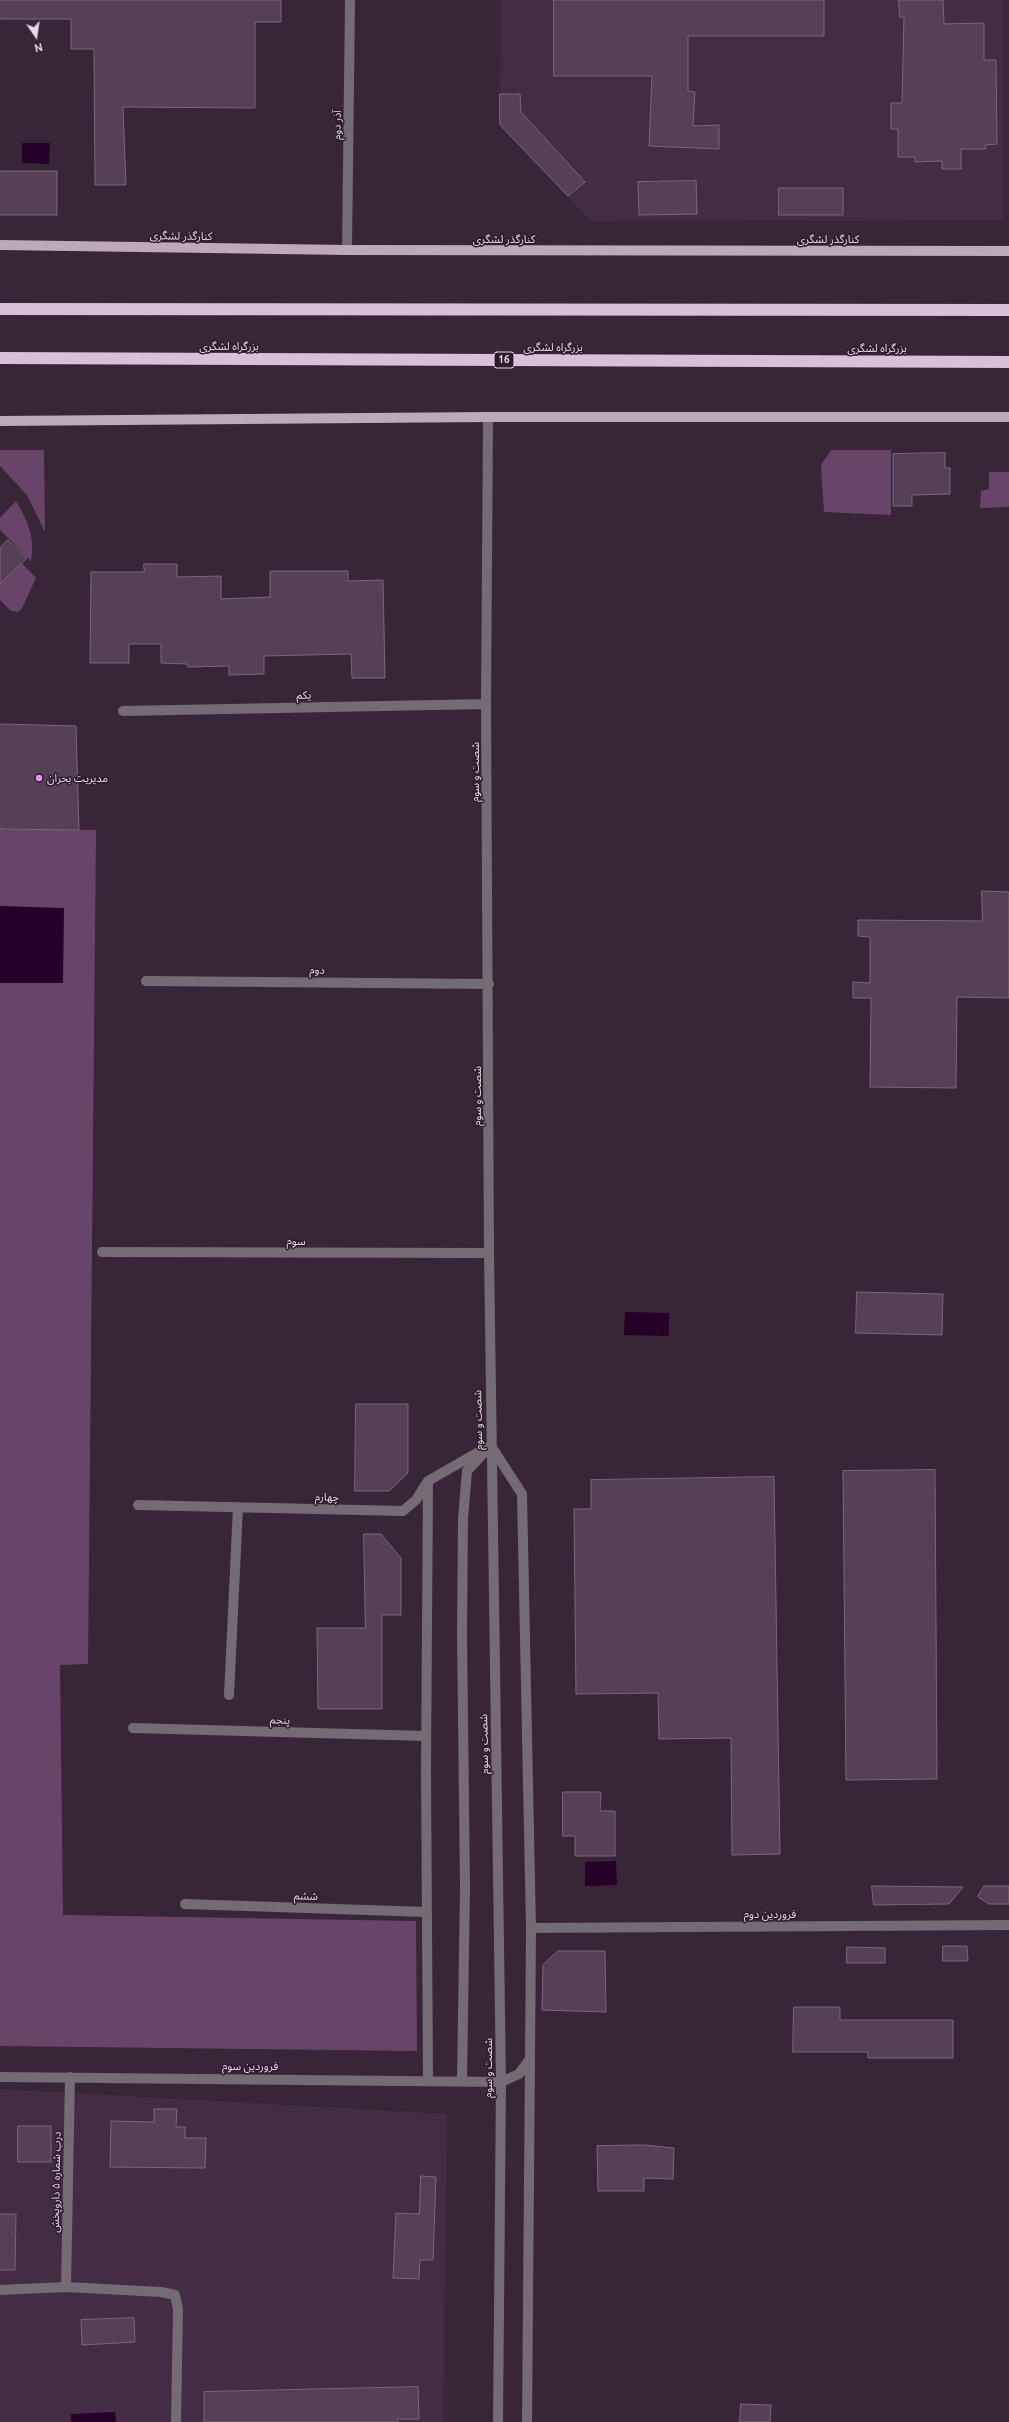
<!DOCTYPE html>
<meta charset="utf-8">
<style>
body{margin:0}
#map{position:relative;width:1009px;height:2422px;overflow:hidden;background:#392538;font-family:Ubuntu,sans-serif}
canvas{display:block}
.north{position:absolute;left:16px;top:16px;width:40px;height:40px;-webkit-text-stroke:3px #2e1b2e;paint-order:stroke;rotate:167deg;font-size:11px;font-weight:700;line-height:16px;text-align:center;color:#e6d9e5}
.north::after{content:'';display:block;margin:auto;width:14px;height:18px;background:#e6d9e5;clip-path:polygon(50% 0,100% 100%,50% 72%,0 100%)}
</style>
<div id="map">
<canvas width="1009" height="2422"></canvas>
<div class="north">N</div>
</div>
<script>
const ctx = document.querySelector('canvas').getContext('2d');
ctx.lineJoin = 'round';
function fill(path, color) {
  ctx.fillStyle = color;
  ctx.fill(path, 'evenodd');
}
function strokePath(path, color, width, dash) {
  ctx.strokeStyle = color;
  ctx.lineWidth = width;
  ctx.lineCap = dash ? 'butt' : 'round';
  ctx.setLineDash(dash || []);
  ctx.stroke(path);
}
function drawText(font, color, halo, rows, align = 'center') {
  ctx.font = font + ' Ubuntu,"Noto Sans Arabic",sans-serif';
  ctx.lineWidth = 3;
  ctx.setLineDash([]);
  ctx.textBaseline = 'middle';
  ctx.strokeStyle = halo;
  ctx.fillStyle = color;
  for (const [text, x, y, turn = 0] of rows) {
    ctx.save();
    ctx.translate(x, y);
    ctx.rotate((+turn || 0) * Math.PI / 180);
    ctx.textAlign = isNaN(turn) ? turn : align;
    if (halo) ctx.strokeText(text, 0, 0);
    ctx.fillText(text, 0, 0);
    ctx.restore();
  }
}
fill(new Path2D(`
 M501 0H1003V220L590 221 500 125Z
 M0 2089 447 2114 443 2422H0Z`), '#442c44');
fill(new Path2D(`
 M0 450H44L45 532 27 495 0 466Z
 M831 450H891V515L824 512 821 465Z
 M989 472H1009V507L980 508 981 491 989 489Z
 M16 501C28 522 35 536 31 561L0 530V518Z
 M21 562 36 578 22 608 18 612 11 611 0 600V584Z
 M0 829 96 830 88 1664 60 1665 63 1915 416 1921 417 2051 0 2046Z`), '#684568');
fill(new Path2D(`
 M22 143H50L49 164 22 163Z
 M0 906 64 908 63 983H0Z
 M625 1312 669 1313V1336L624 1335Z
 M616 1861 617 1885 585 1886V1862Z
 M115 2412 116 2422H71V2414Z`), '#260127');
const building = new Path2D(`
 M0 0H281V22H255V108L123 107 126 185H95L94 49H71V19H0Z
 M554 0H824V36H688V91L695 92 693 126 719 125V149L649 146 652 76H554Z
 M899 0H943L944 24 984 23V60H996L997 144 985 145 986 149H961V169H942V161L915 162V157H898V129H891V103H902L904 17H900Z
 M500 94H520L521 112 585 182 568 196 500 125Z
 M0 171H57V215H0Z
 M696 181 697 214 639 215 638 182Z
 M779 188H843V215H779Z
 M945 453V468H950V494L912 495V506H893V454Z
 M8 540 27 558 0 584V548Z
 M144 564H177V577L221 576V599L270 597V571H348V581L383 580 385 678H352L351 654 264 656V674L229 675V666L188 667 187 664 161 663V644H129V663H90L91 572H144Z
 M0 724 76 726 79 830 0 829Z
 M982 891 1009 892V998L957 997 956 1088 870 1087 871 998H853V982L870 983V937L858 936V920L982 921Z
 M857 1292 943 1294 942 1335 856 1333Z
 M356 1404H408V1473L389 1491H355Z
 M935 1470 937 1779 846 1780 843 1471Z
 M774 1477 780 1854 732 1855 731 1738 659 1739 658 1693 576 1694 574 1509H591V1480Z
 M364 1534H381L401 1558V1615H382V1709H318L317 1628H365Z
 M563 1792H601L600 1811H615V1856H575V1836H563Z
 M872 1886 963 1887 949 1904 874 1905Z
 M984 1886H1009V1904H989L978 1897Z
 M943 1946H967L968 1961H943Z
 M847 1947 885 1948V1963H847Z
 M558 1951H605L606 2012 542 2010 543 1965Z
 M794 2007H840V2020H953V2058H868V2052H793Z
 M154 2109H177L176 2127H185V2138H206L205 2168 110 2167 111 2121 154 2122Z
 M18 2126H51V2162H18Z
 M644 2145 674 2148 673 2179 644 2178V2191H598L597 2146Z
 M421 2176 436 2177 433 2260H420L419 2279 393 2278 396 2213 419 2214Z
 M0 2214H16L15 2270H0Z
 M134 2318 135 2342 82 2345 81 2320Z
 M418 2387 419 2419H398V2422H204V2392Z
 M741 2404 771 2405 770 2422H740Z`);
fill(building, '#554055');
strokePath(building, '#7d667d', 1);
strokePath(new Path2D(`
 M347 250 350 0
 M488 417 486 704 489 1253 501 2082 498 2422
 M123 711 486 704
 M146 981 489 984
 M102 1252 489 1253
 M428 1481 426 1770 428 2079
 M138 1505 403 1511 416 1500 428 1481 482 1450
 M229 1695 238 1507
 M133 1728 426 1736
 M185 1904 426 1912
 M531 1928 1009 1925
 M0 2077 501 2082 519 2074 530 2059 531 1928 522 1494 491 1446
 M462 2080 465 1887 462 1634 463 1519 467 1471 491 1445
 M66 2287 70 2077
 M0 2290 66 2287 161 2292 175 2295 178 2309 176 2422
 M527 2422 530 2059`), '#756b74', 10);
strokePath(new Path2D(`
 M0 245 347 250 1009 251
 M0 421 488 417H1009`), '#bda8bc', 10);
strokePath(new Path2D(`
 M0 309 1009 310
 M0 358 1009 362`), '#d9c0d8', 12);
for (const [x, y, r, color] of [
 [39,778,4,"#f28af2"]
]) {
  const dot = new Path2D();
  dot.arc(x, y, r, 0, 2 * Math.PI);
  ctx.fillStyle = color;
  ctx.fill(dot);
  strokePath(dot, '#2e1b2e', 1.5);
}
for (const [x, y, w] of [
 [504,360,20]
]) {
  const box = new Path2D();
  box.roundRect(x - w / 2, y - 8, w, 16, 3);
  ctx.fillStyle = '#2e1b2e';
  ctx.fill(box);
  strokePath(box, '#e6d9e5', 1);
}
drawText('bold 10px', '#e6d9e5', null, [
 ["16",504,360]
]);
drawText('11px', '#e6d9e5', '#2e1b2e', [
 ["آذر دوم",337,125,-89],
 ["کنارگذر لشگری",181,236,1],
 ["کنارگذر لشگری",504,239],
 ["کنارگذر لشگری",828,239],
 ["بزرگراه لشگری",229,346],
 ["بزرگراه لشگری",553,347],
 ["بزرگراه لشگری",877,348],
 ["یکم",304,695,-1],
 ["شصت و سوم",475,772,-90],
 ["دوم",317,970,1],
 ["شصت و سوم",477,1096,-90],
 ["سوم",296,1241],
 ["شصت و سوم",478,1420,-91],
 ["چهارم",327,1497,1],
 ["پنجم",280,1720,2],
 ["شصت و سوم",484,1744,-91],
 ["ششم",306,1896,2],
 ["فروردین دوم",770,1914],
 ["فروردین سوم",250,2066],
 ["شصت و سوم",488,2068,-90],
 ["درب شماره ۵ داروپخش",56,2182,-89]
]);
drawText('11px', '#e6d9e5', '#2e1b2e', [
 ["مدیریت بحران",47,778]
], 'left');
</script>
